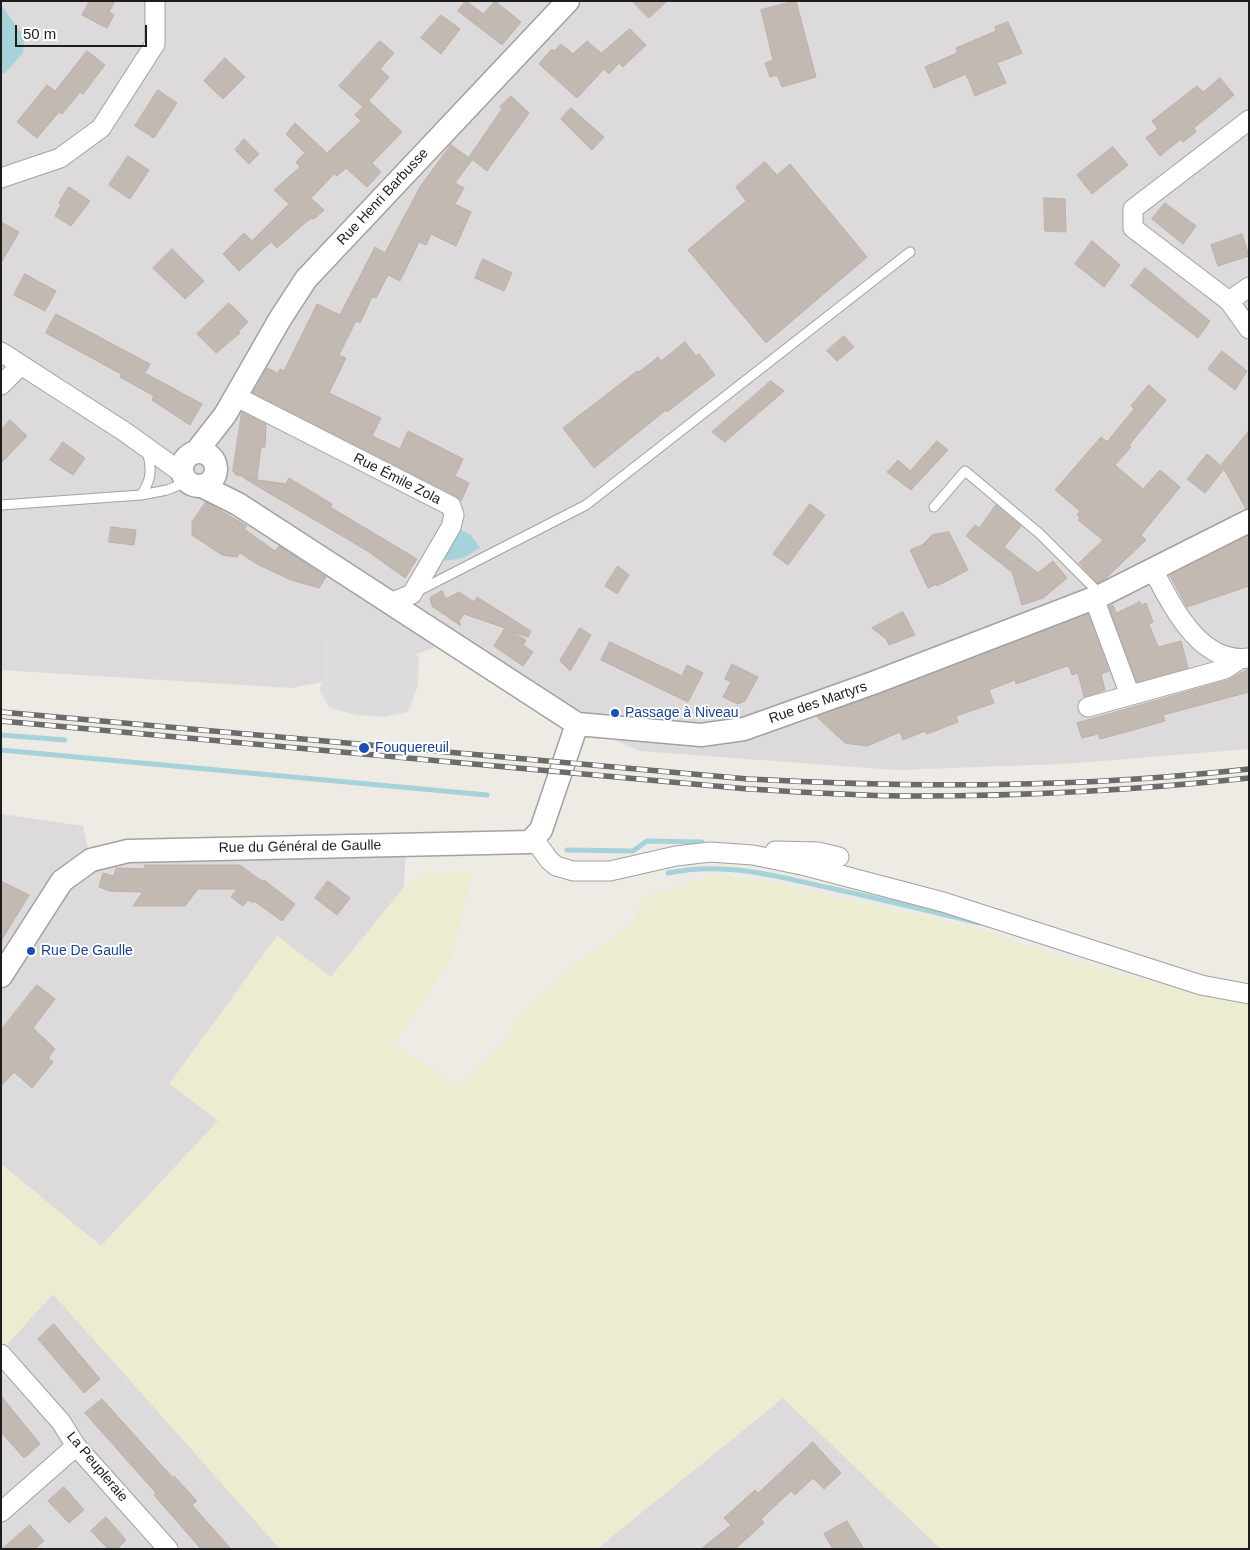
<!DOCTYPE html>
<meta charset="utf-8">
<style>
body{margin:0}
#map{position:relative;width:1250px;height:1550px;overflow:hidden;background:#eeeae4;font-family:Helvetica,sans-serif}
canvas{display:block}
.frame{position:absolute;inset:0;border:2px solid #1d1d1d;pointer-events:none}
.scale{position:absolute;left:15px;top:25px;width:132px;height:22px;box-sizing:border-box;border:2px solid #1d1d1d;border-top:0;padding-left:6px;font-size:15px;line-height:18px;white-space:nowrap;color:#1d1d1d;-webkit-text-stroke:4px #fff;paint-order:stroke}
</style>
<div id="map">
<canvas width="1250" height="1550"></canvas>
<div class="frame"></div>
<div class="scale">50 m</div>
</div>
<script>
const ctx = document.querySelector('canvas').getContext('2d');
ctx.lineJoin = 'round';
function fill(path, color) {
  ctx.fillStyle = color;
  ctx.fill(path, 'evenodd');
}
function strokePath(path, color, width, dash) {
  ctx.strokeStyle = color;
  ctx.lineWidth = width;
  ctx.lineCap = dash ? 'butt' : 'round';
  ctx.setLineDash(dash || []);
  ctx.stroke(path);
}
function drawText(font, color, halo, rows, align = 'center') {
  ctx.font = font + ' Helvetica,sans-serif';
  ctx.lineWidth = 4;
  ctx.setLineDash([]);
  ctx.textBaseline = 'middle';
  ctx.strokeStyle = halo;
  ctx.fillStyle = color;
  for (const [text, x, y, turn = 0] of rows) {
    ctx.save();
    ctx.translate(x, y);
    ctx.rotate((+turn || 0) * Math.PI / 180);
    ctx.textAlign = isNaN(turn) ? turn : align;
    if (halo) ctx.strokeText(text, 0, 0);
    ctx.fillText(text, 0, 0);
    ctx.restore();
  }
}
fill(new Path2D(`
 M1 1H1249V749L1063 764 895 770 640 751 577 724 452 641 360 675 291 688 1 670Z
 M1 814 83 826 90 859 406 845 404 887 331 977 277 936 170 1083 218 1121 101 1246 1 1164Z
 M53 1294 131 1381 280 1549H1V1372L8 1379 25 1365 7 1344Z
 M783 1398 941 1549H597L649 1505Z`), '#dcdadb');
fill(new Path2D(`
 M472 872 453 955 394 1044 458 1086 509 1036 522 1013 573 967 633 923 643 898 718 874 776 884 970 927 1116 974 1249 1005V1549H941L783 1398 597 1549H280L53 1294 1 1351V1164L101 1246 218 1121 170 1084 277 936 331 977 404 887 429 874Z`), '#ececd0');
fill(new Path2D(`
 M564 437 596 483 562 505 555 498 490 540 467 508Z
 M342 610H358L408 643 419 658 418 685 408 712 384 717 356 715 330 708 320 692 323 671 322 648Z`), '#ddd');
fill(new Path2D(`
 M1 1 2 6 24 37 23 53 5 73H1Z
 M461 530 471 535 480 548 463 558 444 561 455 533Z`), '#a6d2da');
strokePath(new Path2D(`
 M1 735 65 740
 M1 750 487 795
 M567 850 633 851 647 841 702 842
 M668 873C725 861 775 876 830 888 880 899 929 911 979 923`), '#a6d2da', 5);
const building = new Path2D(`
 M90 1H115L109 12 114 15 107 28 82 15Z
 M466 1 483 14 495 1 521 22 502 45 458 11Z
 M632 1H667L649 18Z
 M796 1 816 77 782 87 777 75 770 77 765 63 773 60 761 10Z
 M441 15 460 29 441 54 421 38Z
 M1008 22 1022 53 997 63 1006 83 975 96 966 74 934 88 925 67 957 53 956 48 996 31 995 27Z
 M630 29 646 45 623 67 619 63 609 74 604 69 577 98 539 64 552 49 554 51 561 44 573 54 587 41 601 53Z
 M380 41 394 53 380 69 389 77 363 107 339 86Z
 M87 51 105 65 83 94 80 92 62 114 59 112 37 138 17 122 47 85 55 91Z
 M225 58 245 77 223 99 204 81Z
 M1220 78 1234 95 1194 128 1196 132 1183 142 1181 139 1160 156 1146 138 1158 129 1152 121 1197 86 1203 92Z
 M158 90 177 103 154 138 135 126Z
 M511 96 529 113 487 171 469 157 502 109 500 107Z
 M369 101 402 132 372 163 381 172 367 187 346 168 337 176 334 174 311 198 324 210 314 219 312 218 306 222 277 248 271 242 239 271 223 254 244 233 252 241 289 204 274 190 300 167 296 162 305 153 286 134 295 123 327 153 361 121 355 115Z
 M571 108 604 137 592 150 561 119Z
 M244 139 259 154 249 164 235 150Z
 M451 145 472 160 455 183 464 188 455 204 471 212 456 246 431 234 426 245 419 242 400 281 388 275 376 298 372 297 360 323 356 321 339 355 346 358 329 393 381 418 372 436 400 449 408 431 463 459 455 476 469 483 461 501 456 496 253 393 267 368 278 373 280 369 284 371 317 304 340 315 375 247 385 253 420 187Z
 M1113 147 1128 165 1092 194 1077 175Z
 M128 156 149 170 130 199 109 185Z
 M765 162 777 175 790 164 867 257 766 343 688 250 746 201 736 187Z
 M69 187 90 201 71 226 55 216 61 204 59 203Z
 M1044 198 1065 199 1066 232 1045 231Z
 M1165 203 1196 226 1183 244 1152 219Z
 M1 222 19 232 1 263Z
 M1242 234 1249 256 1218 266 1211 245Z
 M1092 241 1120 265 1104 287 1075 264Z
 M172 249 204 281 185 299 153 268Z
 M483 259 512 273 504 291 475 278Z
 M1145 268 1210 321 1198 338 1131 286Z
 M25 274 56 291 45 311 14 295Z
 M229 303 248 322 238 332 240 333 216 353 197 334Z
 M56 314 150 364 145 373 202 404 190 425 152 400 154 396 120 377 121 374 46 333Z
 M844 336 854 347 837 361 827 351Z
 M685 342 696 356 699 354 715 375 667 412 666 410 594 468 563 428 637 371 639 372 658 357 661 361Z
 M1222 351 1247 371 1235 390 1208 369Z
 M771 381 784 391 725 442 712 432Z
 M1149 385 1166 400 1129 445 1131 447 1115 465 1143 489 1160 470 1180 487 1141 535 1146 540 1105 579 1097 583 1079 563 1103 540 1078 520 1080 518 1077 515 1080 511 1055 490 1101 437 1107 442 1134 409 1131 406Z
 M242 412 266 424 265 447H261L257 479 236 475 233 471Z
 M10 420 27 436 1 463V430Z
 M1249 431V508L1246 509 1224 469 1205 493 1187 479 1207 454 1224 468 1222 464Z
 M937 441 948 450 911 490 887 472 898 460 910 471Z
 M63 442 85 458 73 475 50 460Z
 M244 478 286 484 289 478 332 504 330 507 417 559 405 578 369 552Z
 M206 502 247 526 244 529 275 551 279 546 326 577 319 588 291 580 257 564 240 553 237 557 222 555 192 535V522Z
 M810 504 825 515 788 565 773 554Z
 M996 505 1021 526 1004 547 1038 573 1053 561 1067 578 1043 598 1022 605 1012 572 966 536 975 525 979 528Z
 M111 527 136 530 134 545 109 542Z
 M949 532 968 570 937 586V584L928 588 910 550 922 545 932 535Z
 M1249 536V586L1187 607 1170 576Z
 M618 566 629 575 617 594 605 586Z
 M442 591 446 599 459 592 474 602 477 597 531 631 528 637 511 631 526 640 523 645 533 652 523 666 494 646 505 628 464 614 459 621 461 626 432 606 430 598Z
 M1140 602 1141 605 1146 603 1153 622 1149 624 1158 647 1181 641 1188 668 1137 682 1109 607 1113 605 1116 613Z
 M903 612 915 635 889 645 886 639 872 628Z
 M1088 614 1109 671 1101 674 1105 690 1084 697 1078 673 1072 675 1069 666 1064 667 1016 684 1015 680 989 690 994 703 956 716 958 722 927 734 925 731 903 740 900 732 867 746 845 743 817 717Z
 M580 628 591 635 570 671 560 661Z
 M610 642 682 676 687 665 703 673 688 702 601 660Z
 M732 664 758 677 745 701 738 704 723 697 731 682 725 679Z
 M1249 669V692L1163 715 1165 721 1126 732 1100 739 1098 734 1082 738 1077 723 1228 680Z
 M145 865H240L263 882 264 880 295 904 282 921 254 901 253 903 248 900 243 906 231 897 237 889H198L185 906H133L143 892 110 891 99 887 103 873 114 876 116 868 145 869Z
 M1 881 29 895 1 941Z
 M328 881 350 898 337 915 315 898Z
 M37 985 55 999 33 1028 55 1049 48 1058 53 1062 32 1088 14 1072 1 1086V1030Z
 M54 1324 100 1379 84 1393 38 1339Z
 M1 1396 40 1444 24 1458 1 1432Z
 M102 1399 173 1478 174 1476 197 1501 192 1505 231 1549H201L154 1495 156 1493 85 1413Z
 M813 1442 841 1473 824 1489 813 1478 795 1495 791 1491 761 1519 764 1523 735 1549H701L731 1525 724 1518 755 1490 758 1493Z
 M64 1487 84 1510 69 1523 48 1501Z
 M106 1517 126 1540 117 1549H108L91 1531Z
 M847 1521 864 1549H833L824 1534Z
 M30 1525 44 1541 35 1549H2Z`);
fill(building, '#c3b9b3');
strokePath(building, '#bfb0a7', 1);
const service = new Path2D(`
 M141 495C152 479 152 469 147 451
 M1 505 141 495 167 490 187 482
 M934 507 965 471 1040 534 1100 594
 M418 591 586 505 910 252`);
const minor = new Path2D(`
 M1249 120 1133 209V228L1229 301 1249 329
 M1 178 60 158 101 128 155 44V1
 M1229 301 1249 287
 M1 352 125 432 182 473
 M1 385 21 365
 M235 396 451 506 454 515 451 527 412 594 390 603
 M1153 570C1172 605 1199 664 1248 658
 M1094 598 1130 695
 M1088 707 1225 669 1240 659
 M534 839 549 860 556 866 573 871H610L676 856 710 852 753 855 806 866 943 902 1201 985 1249 994
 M775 851 818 852 839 857
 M1 1354 61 1422 76 1446 168 1549
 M1 1512 76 1446`);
const tertiary = new Path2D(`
 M182 469a17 17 0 1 1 34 0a17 17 0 1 1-34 0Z
 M196 452 225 415 280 319 306 279 568 1
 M202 486 238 504 577 724 701 735 744 729 873 683 1102 595 1249 521
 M1 976 62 881 91 860 128 851 530 842 541 830 577 724`);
strokePath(service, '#a1a1a1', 11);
strokePath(minor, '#a1a1a1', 21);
strokePath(tertiary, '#a1a1a1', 25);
strokePath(service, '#fff', 9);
strokePath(minor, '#fff', 19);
strokePath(tertiary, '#fff', 22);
const rail = new Path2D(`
 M1 712 748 779C918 788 1080 788 1249 769
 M1 721 748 789C804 792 860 796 915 796 1027 796 1138 790 1249 778`);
strokePath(rail, '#6b6b6b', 5.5);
strokePath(rail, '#fff', 4, [11]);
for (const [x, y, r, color] of [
 [615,713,5,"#1a4fb4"],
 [364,748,6,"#1a4fb4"],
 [31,951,5,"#1a4fb4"]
]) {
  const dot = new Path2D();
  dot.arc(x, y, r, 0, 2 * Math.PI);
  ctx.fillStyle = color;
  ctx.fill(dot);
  strokePath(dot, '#fff', 2);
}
drawText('14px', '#1d1d1d', '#fff', [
 ["Rue Henri Barbusse",383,197,-47],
 ["Rue Émile Zola",397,479,27],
 ["Rue des Martyrs",818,703,-19],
 ["Rue du Général de Gaulle",300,847,-1],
 ["La Peupleraie",97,1467,50]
]);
drawText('14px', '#164399', '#fff', [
 ["Passage à Niveau",625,713],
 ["Fouquereuil",375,748],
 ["Rue De Gaulle",41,951]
], 'left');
</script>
